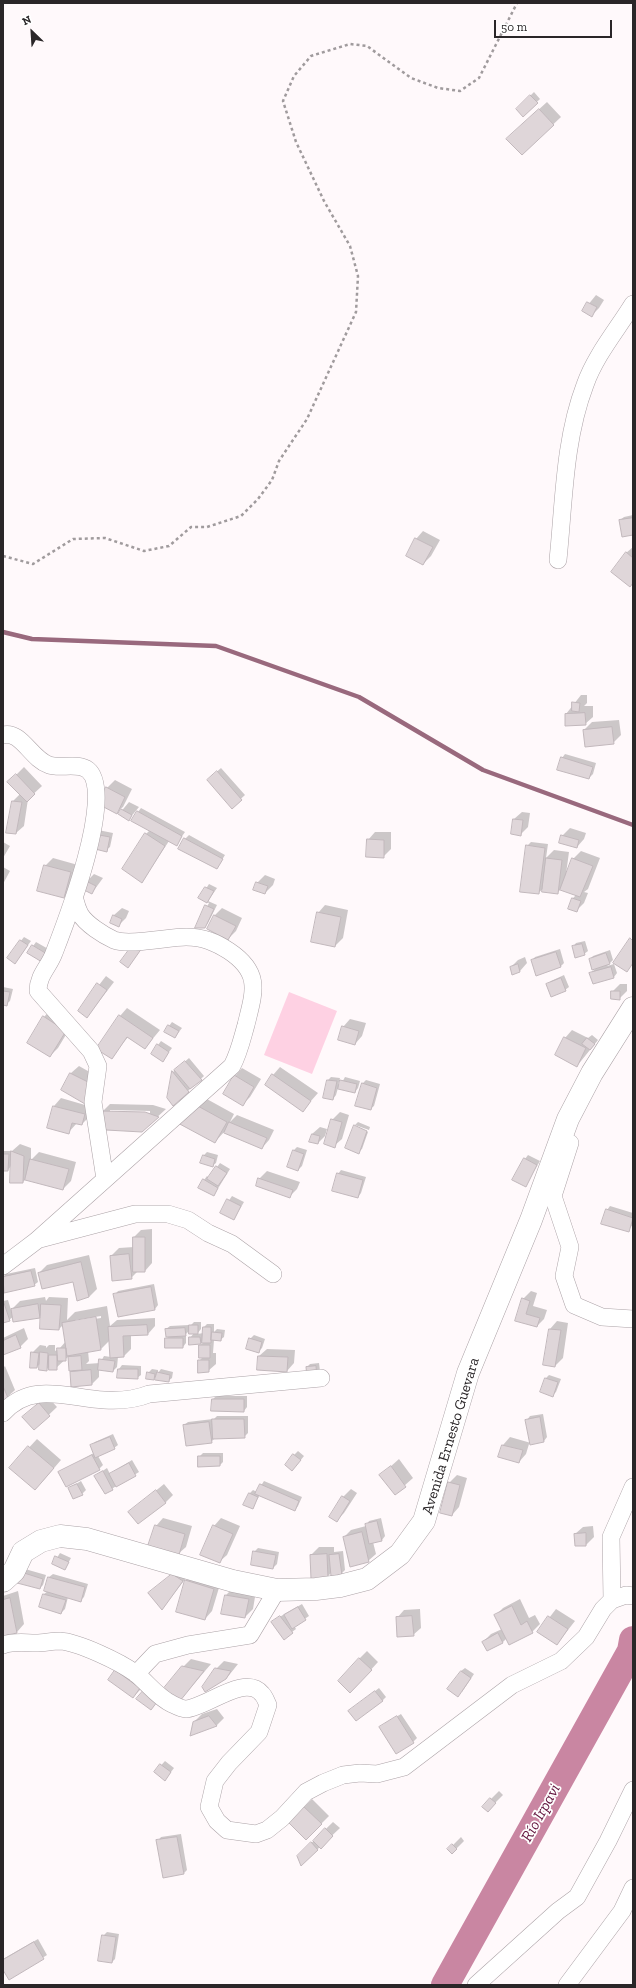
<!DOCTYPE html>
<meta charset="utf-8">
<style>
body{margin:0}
#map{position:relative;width:636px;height:1988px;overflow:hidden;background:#fff9fb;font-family:"Zilla Slab",serif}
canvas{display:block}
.frame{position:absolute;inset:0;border:4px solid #2a2628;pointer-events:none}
.north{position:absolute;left:12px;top:12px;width:40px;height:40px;-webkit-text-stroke:3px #fff;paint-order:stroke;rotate:335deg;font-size:11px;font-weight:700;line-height:16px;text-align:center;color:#2a2628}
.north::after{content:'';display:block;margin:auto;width:14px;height:18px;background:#2a2628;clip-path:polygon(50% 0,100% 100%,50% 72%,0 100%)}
.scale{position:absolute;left:494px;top:20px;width:118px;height:18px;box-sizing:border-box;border:2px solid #2a2628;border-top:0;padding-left:5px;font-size:12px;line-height:14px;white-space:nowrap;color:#2a2628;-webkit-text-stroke:3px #fff;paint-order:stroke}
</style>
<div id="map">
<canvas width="636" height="1988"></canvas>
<div class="frame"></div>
<div class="north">N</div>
<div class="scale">50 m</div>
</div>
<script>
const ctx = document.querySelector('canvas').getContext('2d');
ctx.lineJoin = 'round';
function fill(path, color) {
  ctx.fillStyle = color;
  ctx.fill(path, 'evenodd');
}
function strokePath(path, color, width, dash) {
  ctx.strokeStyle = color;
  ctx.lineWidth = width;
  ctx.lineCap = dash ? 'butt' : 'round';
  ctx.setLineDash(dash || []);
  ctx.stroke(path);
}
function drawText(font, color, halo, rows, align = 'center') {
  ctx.font = font + ' "Zilla Slab",serif';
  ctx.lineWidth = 3.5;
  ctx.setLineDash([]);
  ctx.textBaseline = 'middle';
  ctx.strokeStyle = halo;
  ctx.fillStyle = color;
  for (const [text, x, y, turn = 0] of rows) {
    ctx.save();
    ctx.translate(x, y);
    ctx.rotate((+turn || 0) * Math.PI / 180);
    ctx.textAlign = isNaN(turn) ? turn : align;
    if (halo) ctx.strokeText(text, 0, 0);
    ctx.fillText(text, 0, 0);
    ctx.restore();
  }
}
fill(new Path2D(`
 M289 992 337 1011 312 1074 264 1055Z`), '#fed1e3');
fill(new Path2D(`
 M534 92 540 99 523 115 517 109Z
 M547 102 561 117 522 154 515 131Z
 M596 295 604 300 599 308 592 315 583 311Z
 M633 515V534L620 520 624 517Z
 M423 531 440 540 431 556 423 564 416 539Z
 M633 547V583L626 553Z
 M581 695H587V703L584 706H593V717L585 724 566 714Z
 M619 720 621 735 613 743 584 730 592 722Z
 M565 754 596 763 593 774 589 778 562 758Z
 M24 767 42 786 28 799 24 826 16 833 13 801 20 794 9 782Z
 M221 768 245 795 232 807 211 777Z
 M115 780 132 789 123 807 116 812 107 788Z
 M129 802 139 807 129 819 119 814Z
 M141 808 185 832 176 845 169 841 142 882 146 834 150 830 138 812Z
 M522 812 530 813 528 827 520 835 514 819Z
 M570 828 586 833 584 839 577 847 562 836Z
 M98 830 113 833 110 847 106 850Z
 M375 832H391V849L383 857 368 840Z
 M189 835 225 855 217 868 185 839Z
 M3 842 10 846 3 858Z
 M531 842 548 844 546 858 554 850 569 852 566 874 573 859 581 851 600 858 588 889 584 892 588 893 584 903 576 911 569 908 573 898 576 895 561 889 558 892 543 889 538 893 527 846Z
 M53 858 78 865 72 890 64 897 45 866Z
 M3 867 10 871 3 884Z
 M94 874 103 878 92 893 87 881Z
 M265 875 275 879 273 885 265 893 257 883Z
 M209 884 217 888 208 901 217 905 208 923 205 927H196L209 903 200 898Z
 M325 905 348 910 343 938 335 946 318 913Z
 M122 908 129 911 126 918 118 926 111 922 114 915Z
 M222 908 242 918 236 931 228 939 208 928 215 915Z
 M24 937 31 941 18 959 8 957Z
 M148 940 128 967 121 962Z
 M585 941 588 951 584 954 573 947 576 943Z
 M36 942 50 950 42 961 28 953Z
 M560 949 564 963 561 966 532 961 535 957Z
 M610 950 613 960 607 966 614 964 617 973 614 977 593 983 590 974 596 968 590 960 593 956Z
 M525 957 527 963 520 971 511 967 518 960Z
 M564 975 569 987 565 990 547 985 551 981Z
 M106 976 114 982 87 1017 79 1011Z
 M620 984H627V991L619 999 612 992Z
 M3 987 13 989 10 1001 6 1004H3Z
 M127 1008 160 1030 145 1048 128 1037 111 1058 120 1016Z
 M51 1009 73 1023 58 1048 50 1056 44 1017Z
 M350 1019 366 1023 362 1036 355 1044 343 1027Z
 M172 1022 182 1028 175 1037 169 1026Z
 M572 1030 588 1038 592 1035 598 1040 577 1066 565 1038Z
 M161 1041 172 1048 163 1060 158 1045Z
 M189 1058 204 1076 174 1104 173 1072Z
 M79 1066 95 1075 93 1095 62 1090 71 1073Z
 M280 1067 318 1093 303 1110 273 1075Z
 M242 1068 261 1079 250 1097 243 1104 235 1076Z
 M331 1077 340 1078 338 1085 340 1086 345 1077 360 1081 358 1088 355 1092 338 1088 336 1095 333 1099 328 1080Z
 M366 1080 380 1084 374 1106 370 1109 362 1084Z
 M61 1098 92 1107 89 1117 82 1124 77 1123 68 1133 48 1127 54 1106Z
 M205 1098 234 1114 230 1122 237 1115 274 1130 269 1140 262 1148 224 1132 215 1142 177 1122Z
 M110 1104 153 1105 166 1109 142 1131 102 1112ZM110 1110 150 1111V1113L110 1112Z
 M340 1112 349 1115 342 1139 334 1146 332 1120Z
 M358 1122 370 1127 369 1130 355 1125Z
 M320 1127 327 1129 325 1136 318 1143 312 1134Z
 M355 1127 368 1132 362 1149 358 1152Z
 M20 1144 31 1148V1160L39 1152 76 1162 71 1181 63 1189 26 1179 23 1182 11 1166 8 1170H3V1151H12Z
 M297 1147 307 1150 302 1166 298 1170 293 1151Z
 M207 1152 218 1155 216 1163 212 1166 204 1155Z
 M528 1155 540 1161 525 1186V1159Z
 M220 1163 230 1169 214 1195 204 1180 207 1176 209 1178Z
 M341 1170 366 1177 361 1193 358 1197 338 1174Z
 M267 1171 300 1182 297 1189 290 1196 259 1179Z
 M232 1196 244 1202 234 1219 221 1212Z
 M610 1206 633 1213V1224L628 1231 607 1210Z
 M152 1229V1263L145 1271H138L131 1278 111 1256 119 1248 134 1247V1237L141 1230Z
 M89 1255 97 1289 89 1297 78 1299 74 1281 39 1273 47 1265Z
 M35 1268 38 1282 34 1285 5 1292 3 1277 6 1274Z
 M154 1284 158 1305 155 1309 119 1316 115 1295 118 1291Z
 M531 1291 537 1293 533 1306 547 1310 544 1319 537 1326 516 1320 523 1299Z
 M45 1297 46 1301 49 1297 68 1298 67 1320 75 1312 107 1306 110 1326 117 1320 155 1318V1326L148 1334 131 1335V1349L124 1356 118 1357 117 1367 113 1371 99 1369V1377L92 1384 71 1372 74 1369 70 1370 69 1356 56 1368 50 1366 46 1370 40 1364 37 1367 32 1353 40 1345 46 1346V1348L49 1345H55V1351L60 1348 66 1341 63 1325 59 1329 41 1315 40 1317H13L3 1324V1301L8 1300 11 1310 20 1301ZM101 1316V1318L75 1322V1320ZM110 1340 111 1357 104 1356 100 1363 86 1364 89 1361 88 1351 101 1349Z
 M557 1321 568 1323 563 1358 555 1366 544 1364 550 1329Z
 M194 1322H201V1329L197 1334 204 1333V1327L207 1324H214V1332L217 1329 225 1330 224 1337 220 1340H214L213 1353H216V1364L208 1371 199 1361 203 1357 200 1345 203 1343H190V1338L194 1333 190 1330 186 1334V1343L183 1347 166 1339 169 1336 166 1329 170 1326 189 1325V1327Z
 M24 1328 28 1339 20 1347 3 1353V1338Z
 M254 1335 265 1339 262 1348 259 1351 250 1339Z
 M267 1349 295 1350 294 1363 287 1371 259 1356Z
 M319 1363 320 1371 307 1367 310 1364Z
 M122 1365 141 1366V1375L137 1378 119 1369Z
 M5 1366 15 1390 3 1401V1368Z
 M152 1369 158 1370V1373L161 1369 173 1372 172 1378 168 1381 157 1376 153 1379 148 1373Z
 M549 1375 561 1379 556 1392 552 1396 546 1378Z
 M47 1396 57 1407 34 1429 31 1410Z
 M216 1396H247V1407L244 1411 213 1399Z
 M543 1414 547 1437 544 1441 529 1444 526 1454 519 1462 499 1456 503 1445 510 1437 531 1443 527 1420 530 1416Z
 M217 1416H248V1433L244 1437 215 1438 211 1442 184 1425 188 1422 213 1419V1420Z
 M113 1434 118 1445 114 1448 98 1456 103 1465 99 1469 59 1473 94 1453 91 1446 95 1442Z
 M37 1439 61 1460 42 1482 10 1468Z
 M298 1451 304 1456 296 1466 294 1455Z
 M203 1453H223V1462L220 1465 199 1457Z
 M399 1459 413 1478 395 1494 381 1475Z
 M132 1460 139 1472 105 1493 95 1476 107 1468 110 1474Z
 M457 1475 467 1478 459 1507 452 1515 449 1483Z
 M81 1481 86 1490 82 1494 69 1488Z
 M264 1481 302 1497 298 1506 295 1510 260 1495 252 1508 249 1494 253 1490 257 1492Z
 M164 1484 173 1495 165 1503 130 1512Z
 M351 1489 357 1493 344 1513 336 1521 330 1517 343 1497Z
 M163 1518 192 1526 186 1547 178 1554 156 1526Z
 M221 1518 240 1526 227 1555 219 1562 214 1526Z
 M381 1518 385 1536 382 1540 373 1542 376 1554 368 1561 344 1537 351 1530 366 1526 369 1521Z
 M593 1526 594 1537 586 1545 575 1534 583 1527Z
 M319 1547H334V1552L343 1551 345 1570 341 1574 331 1573 327 1577 311 1555Z
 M258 1548 279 1552 277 1564 273 1568 254 1552Z
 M60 1553 71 1558 65 1569 53 1564Z
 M181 1567 190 1573 162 1609 150 1593Z
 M25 1569 46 1575 43 1585 40 1588 19 1582Z
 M193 1573 221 1581 212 1611 205 1619 177 1611 186 1580Z
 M53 1574 88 1584 84 1597 80 1601 68 1597 65 1609 61 1613 44 1594 48 1591 49 1577Z
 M233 1588 256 1591 253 1609 245 1617 226 1595Z
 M18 1591 24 1624 17 1632 4 1634 3 1596Z
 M520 1599 529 1618 535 1615 540 1624 532 1632 507 1638 503 1642 487 1650 483 1642 491 1634 502 1629 496 1615 503 1608Z
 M302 1604 309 1616 294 1626 296 1629 292 1632 276 1619Z
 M420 1609 421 1628 413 1635 397 1618 404 1610Z
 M556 1609 575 1621 557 1644 539 1631Z
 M367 1651 378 1662 358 1684 359 1659Z
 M191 1659 211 1664 187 1692 183 1667Z
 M224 1661 238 1664 226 1679 216 1669Z
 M124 1664 141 1689 133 1697 110 1680Z
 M465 1668 474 1674 462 1692 461 1671Z
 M379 1688 386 1697 382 1701 353 1708Z
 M217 1709 224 1718 217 1725 191 1734 194 1722 202 1714Z
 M401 1714 417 1738 413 1742 384 1724Z
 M165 1761 174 1768 168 1776 155 1772Z
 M499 1791 503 1795 495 1803 483 1807Z
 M312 1799 329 1816 306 1839 289 1822Z
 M333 1822 340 1828 302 1864 298 1856Z
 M181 1834 187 1870 184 1873 158 1841 161 1837Z
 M461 1837 464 1841 452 1853 449 1849Z
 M107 1932 119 1934 115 1959 112 1962 103 1936Z
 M38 1939 47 1955 9 1979 3 1968V1959Z`), '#0003');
strokePath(new Path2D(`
 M3 632 32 639 216 646 359 697 483 770 633 825`), '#99697d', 4.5);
strokePath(new Path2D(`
 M445 1985 631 1651 633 1640`), '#c986a2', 28);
const building = new Path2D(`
 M530 95 538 103 523 117 516 109Z
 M539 109 554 125 522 155 506 139Z
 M587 302 597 307 592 317 582 311Z
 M633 518V535L622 537 619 520Z
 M415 538 433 547 423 565 406 556Z
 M626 552 633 558V583L630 587 611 572Z
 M572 702 580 703 579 712 572 711Z
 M585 713 586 725 565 726V714Z
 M612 727 614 744 585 747 583 730Z
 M561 757 593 767 589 779 557 770Z
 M217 771 242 800 232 809 207 780Z
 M16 774 35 794 27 802 7 782Z
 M106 787 125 797 117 814 98 804Z
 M12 801 22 802 16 834 6 833Z
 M121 809 132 815 129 821 118 814Z
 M137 811 182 836 177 846 131 821Z
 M513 819 523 820 521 836 511 834Z
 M145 833 165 846 142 883 122 869Z
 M94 834 110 837 107 852 91 848Z
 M561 835 579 840 577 848 559 843Z
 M184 838 223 859 217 869 178 849Z
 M367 839 384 840V858L366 857Z
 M526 845 545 848 539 894 520 892Z
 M546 858 562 860 558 894 542 892Z
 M572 858 593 866 580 897 560 890Z
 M44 865 71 872 64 898 37 891Z
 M86 881 96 886 92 894 84 890Z
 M256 882 268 886 265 894 253 890Z
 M205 887 214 891 207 903 198 898Z
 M572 898 581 901 577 912 568 909Z
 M205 905 214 909 205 928H195Z
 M317 912 341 917 335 947 311 942Z
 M113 915 122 919 119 927 110 923Z
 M214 915 236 926 228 940 207 929Z
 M630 938 633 941V963L627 972 613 963Z
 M20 940 28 945 15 964 7 958Z
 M582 944 585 955 575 958 572 946Z
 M32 945 47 954 42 962 27 953Z
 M131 947 142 948 128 968 120 962Z
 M556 952 561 967 536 976 531 960Z
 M606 953 610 964 592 970 589 959Z
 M518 964 520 972 512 975 510 967Z
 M611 967 614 978 593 984 589 973Z
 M561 978 566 991 551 997 546 984Z
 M97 983 107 990 87 1018 78 1011Z
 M3 991 10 992 7 1006 3 1005Z
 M611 991H620V1000L611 999Z
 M119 1015 153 1038 145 1049 127 1037 112 1059 96 1049Z
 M43 1016 66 1031 50 1057 27 1043Z
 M168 1025 179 1031 175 1038 164 1032Z
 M342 1026 359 1031 355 1045 338 1040Z
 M564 1037 586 1048 577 1067 555 1055Z
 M587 1038 595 1044 590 1050 582 1044Z
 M157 1044 169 1052 163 1062 151 1054Z
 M185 1061 202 1080 190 1089 174 1070Z
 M172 1071 189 1092 173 1106 167 1098Z
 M70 1073 88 1082 85 1104 61 1090Z
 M272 1074 311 1101 303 1112 265 1085Z
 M234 1075 254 1087 243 1106 223 1094Z
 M327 1080 337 1081 333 1100 323 1098Z
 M340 1080 357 1084 355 1093 338 1089Z
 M362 1083 377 1088 371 1110 355 1106Z
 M196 1105 227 1122 215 1143 176 1122Z
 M53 1106 85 1114 82 1125 72 1123 69 1134 47 1128Z
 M101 1111 145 1112 159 1117 142 1132 106 1130Z
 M331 1119 342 1122 335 1148 324 1144Z
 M229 1122 267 1138 262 1149 224 1133Z
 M354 1125 367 1131 359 1154 345 1148Z
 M312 1134 320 1136 318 1144 309 1142Z
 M293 1150 304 1154 298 1171 287 1167Z
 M11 1151 24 1156 23 1183H10Z
 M3 1154H9L8 1171H3Z
 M203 1155 215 1159 213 1167 200 1163Z
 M524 1158 537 1165 526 1187 512 1180Z
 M30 1159 69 1169 63 1190 25 1180Z
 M216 1166 227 1173 218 1186 207 1179Z
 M337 1173 363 1180 358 1198 332 1191Z
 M258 1178 293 1190 290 1198 256 1186Z
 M203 1179 218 1188 214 1196 198 1188Z
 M227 1199 241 1206 234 1220 220 1213Z
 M606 1209 633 1218 629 1232 601 1224Z
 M133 1237H145V1272H133Z
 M129 1254 132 1279 112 1281 110 1256Z
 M81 1262 89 1297 77 1301 73 1282 42 1289 38 1273Z
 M31 1271 35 1286 4 1293 3 1277Z
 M151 1287 155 1310 118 1317 113 1294Z
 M522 1298 530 1301 526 1314 540 1318 537 1327 515 1321Z
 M3 1303H4L10 1321 3 1323Z
 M38 1304 40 1318 13 1322 11 1309Z
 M41 1304 61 1305 59 1330 40 1329Z
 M96 1317 101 1350 67 1356 62 1323Z
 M147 1325 148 1335 123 1336 124 1357 110 1358 108 1327Z
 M189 1325H198V1334H189Z
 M203 1327H211V1343H202Z
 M185 1328 186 1336 166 1337 165 1329Z
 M549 1329 561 1330 555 1367 543 1365Z
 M212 1332 222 1333 221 1341 211 1340Z
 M16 1335 21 1348 3 1355V1341Z
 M189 1337H200L201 1344 189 1345Z
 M165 1338H183V1348H165Z
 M249 1338 262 1342 259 1353 246 1349Z
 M199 1345H210V1358H199Z
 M57 1348H66V1361H58Z
 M31 1352 39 1353 37 1368H30Z
 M40 1352 48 1353 47 1371 39 1370Z
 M49 1355H57V1370H49Z
 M81 1356 82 1370 69 1371 68 1357Z
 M258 1356 288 1357 287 1372 257 1370Z
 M99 1359 115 1361 113 1372 98 1370Z
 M198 1360H209V1372L198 1373Z
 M316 1366 317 1376 307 1377 306 1367Z
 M118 1369H138V1379L117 1378Z
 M91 1370 92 1385 71 1387 70 1372Z
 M147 1372 155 1374 154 1380 146 1379Z
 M157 1372 170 1375 169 1382 155 1380Z
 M545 1378 558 1382 553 1397 540 1392Z
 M3 1386 8 1398 3 1402Z
 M212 1399H244V1412L211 1411Z
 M39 1403 50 1416 34 1430 22 1417Z
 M540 1417 544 1442 530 1445 525 1420Z
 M212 1419H244L245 1438 213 1439Z
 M209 1422 212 1443 186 1446 183 1425Z
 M110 1437 115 1449 95 1458 90 1445Z
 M502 1445 523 1450 519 1463 498 1457Z
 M28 1446 54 1468 35 1490 9 1468Z
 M293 1454 301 1460 292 1471 285 1465Z
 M92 1455 100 1470 66 1487 58 1472Z
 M198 1456H220V1466L198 1467Z
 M129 1463 136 1476 116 1487 109 1474Z
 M391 1466 406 1487 395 1495 379 1475Z
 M103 1471 113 1490 105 1494 94 1476Z
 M448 1482 460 1485 452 1516 440 1513Z
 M77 1484 83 1495 73 1499 68 1488Z
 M260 1484 299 1501 295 1511 255 1494Z
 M156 1490 166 1503 138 1524 128 1512Z
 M249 1493 258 1497 253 1509 243 1505Z
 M342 1496 350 1501 337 1522 329 1517Z
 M377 1521 382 1541 369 1544 365 1524Z
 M155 1525 185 1534 179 1555 148 1546Z
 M213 1525 233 1534 220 1563 200 1555Z
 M362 1532 369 1562 350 1567 343 1537Z
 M586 1533V1546H575L574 1534Z
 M253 1551 276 1555 273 1569 251 1565Z
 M327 1554 328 1578 311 1579 310 1555Z
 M339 1554 342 1575 331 1576 329 1555Z
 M55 1556 69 1562 65 1570 52 1564Z
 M21 1572 43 1579 40 1589 17 1583Z
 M172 1574 183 1581 162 1610 148 1593Z
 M48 1577 85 1587 81 1602 44 1591Z
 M185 1580 214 1589 205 1620 176 1612Z
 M43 1594 66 1600 61 1614 39 1607Z
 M225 1595 249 1599 245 1618 221 1614Z
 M10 1598 17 1633 3 1636V1600Z
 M512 1606 521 1625 527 1621 533 1633 509 1645 494 1615Z
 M298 1607 306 1620 292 1629 284 1615Z
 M280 1616 293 1633 284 1640 271 1622Z
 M412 1616 414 1636 397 1637 396 1617Z
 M548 1616 568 1629 557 1645 537 1632Z
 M498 1633 503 1643 487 1651 482 1642Z
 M359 1658 372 1670 350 1693 338 1681Z
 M182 1666 204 1671 180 1701 164 1688Z
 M215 1668 231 1671 226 1679 205 1692 202 1687Z
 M115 1670 140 1688 133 1698 108 1680Z
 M461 1671 471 1678 458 1697 447 1689Z
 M143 1691 157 1702 151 1710 136 1699Z
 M375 1691 383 1701 356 1721 348 1711Z
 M209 1716 217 1726 190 1736 193 1722Z
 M397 1716 414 1743 396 1754 379 1727Z
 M160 1764 171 1772 165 1781 154 1772Z
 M490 1798 496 1803 488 1812 482 1807Z
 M303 1806 322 1824 306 1840 288 1822Z
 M325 1828 333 1836 321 1849 313 1841Z
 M177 1837 184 1874 163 1878 156 1840Z
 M311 1842 318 1850 301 1866 297 1856Z
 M452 1844 457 1849 452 1854 447 1849Z
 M102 1935 116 1937 112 1963 98 1961Z
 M34 1942 44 1959 9 1980 3 1970V1960Z`);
fill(building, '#dfd6d9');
strokePath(building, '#c2b8bc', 1);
const minor = new Path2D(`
 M558 560C564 502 564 440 585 385 595 356 617 330 633 304
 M3 735C21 730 31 759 49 765 60 769 78 762 88 770 116 793 66 922 54 953 49 967 38 975 38 991L91 1051 98 1066 93 1102 105 1179
 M570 1143 553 1196 570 1247 564 1276 574 1305 602 1317 633 1319
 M40 1239 135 1214H168L188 1220 208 1233 232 1244 273 1274
 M3 1266 36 1241 232 1066C239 1053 242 1039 246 1025 254 992 262 973 229 951 215 942 203 937 186 937 168 937 130 946 114 940 103 935 86 924 80 914 78 910 76 904 75 900
 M3 1413C31 1381 68 1398 104 1400 119 1401 134 1400 149 1394L321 1378
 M612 1600 611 1537 633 1487
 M3 1645C14 1641 24 1643 36 1643 44 1643 52 1641 60 1641 78 1642 120 1662 135 1673 148 1683 157 1697 172 1704 176 1706 182 1709 186 1709 206 1708 245 1673 262 1694 265 1697 266 1701 268 1705L259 1732 229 1763 215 1781 209 1807 217 1821 227 1830 256 1834 267 1830 282 1818 306 1792 323 1783 343 1775 360 1773 377 1774 404 1767 512 1685 561 1661 586 1637 603 1609 612 1600 626 1595 633 1596
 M136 1674 155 1654 188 1645 250 1635 277 1590
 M476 1985 558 1911 577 1897 608 1841 633 1790
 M567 1985 622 1911 633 1888`);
const major = new Path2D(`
 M3 1581 14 1571 23 1552 41 1541 60 1536 87 1539 233 1581 277 1590 316 1589 340 1586 367 1579 400 1554 424 1521 468 1373 531 1220 568 1119 592 1073 633 1008`);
strokePath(minor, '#aca3a7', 18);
strokePath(major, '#aca3a7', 23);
strokePath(new Path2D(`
 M3 556 33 564 73 539 105 538 144 551 169 546 191 527H207L241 516 258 499 272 480 279 461 307 419 356 312 358 276 350 246 324 201 296 142 283 101 294 76 311 56 350 44 367 46 411 78 438 88 460 91 479 78 517 3`), '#a09b9d', 2.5, [3, 3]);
strokePath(minor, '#fff', 17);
strokePath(major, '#fff', 22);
drawText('15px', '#2a2628', '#fff', [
 ["Avenida Ernesto Guevara",451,1436,-73]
]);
drawText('italic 16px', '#62133d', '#fff', [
 ["Río Irpavi",541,1813,-61]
]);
</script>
